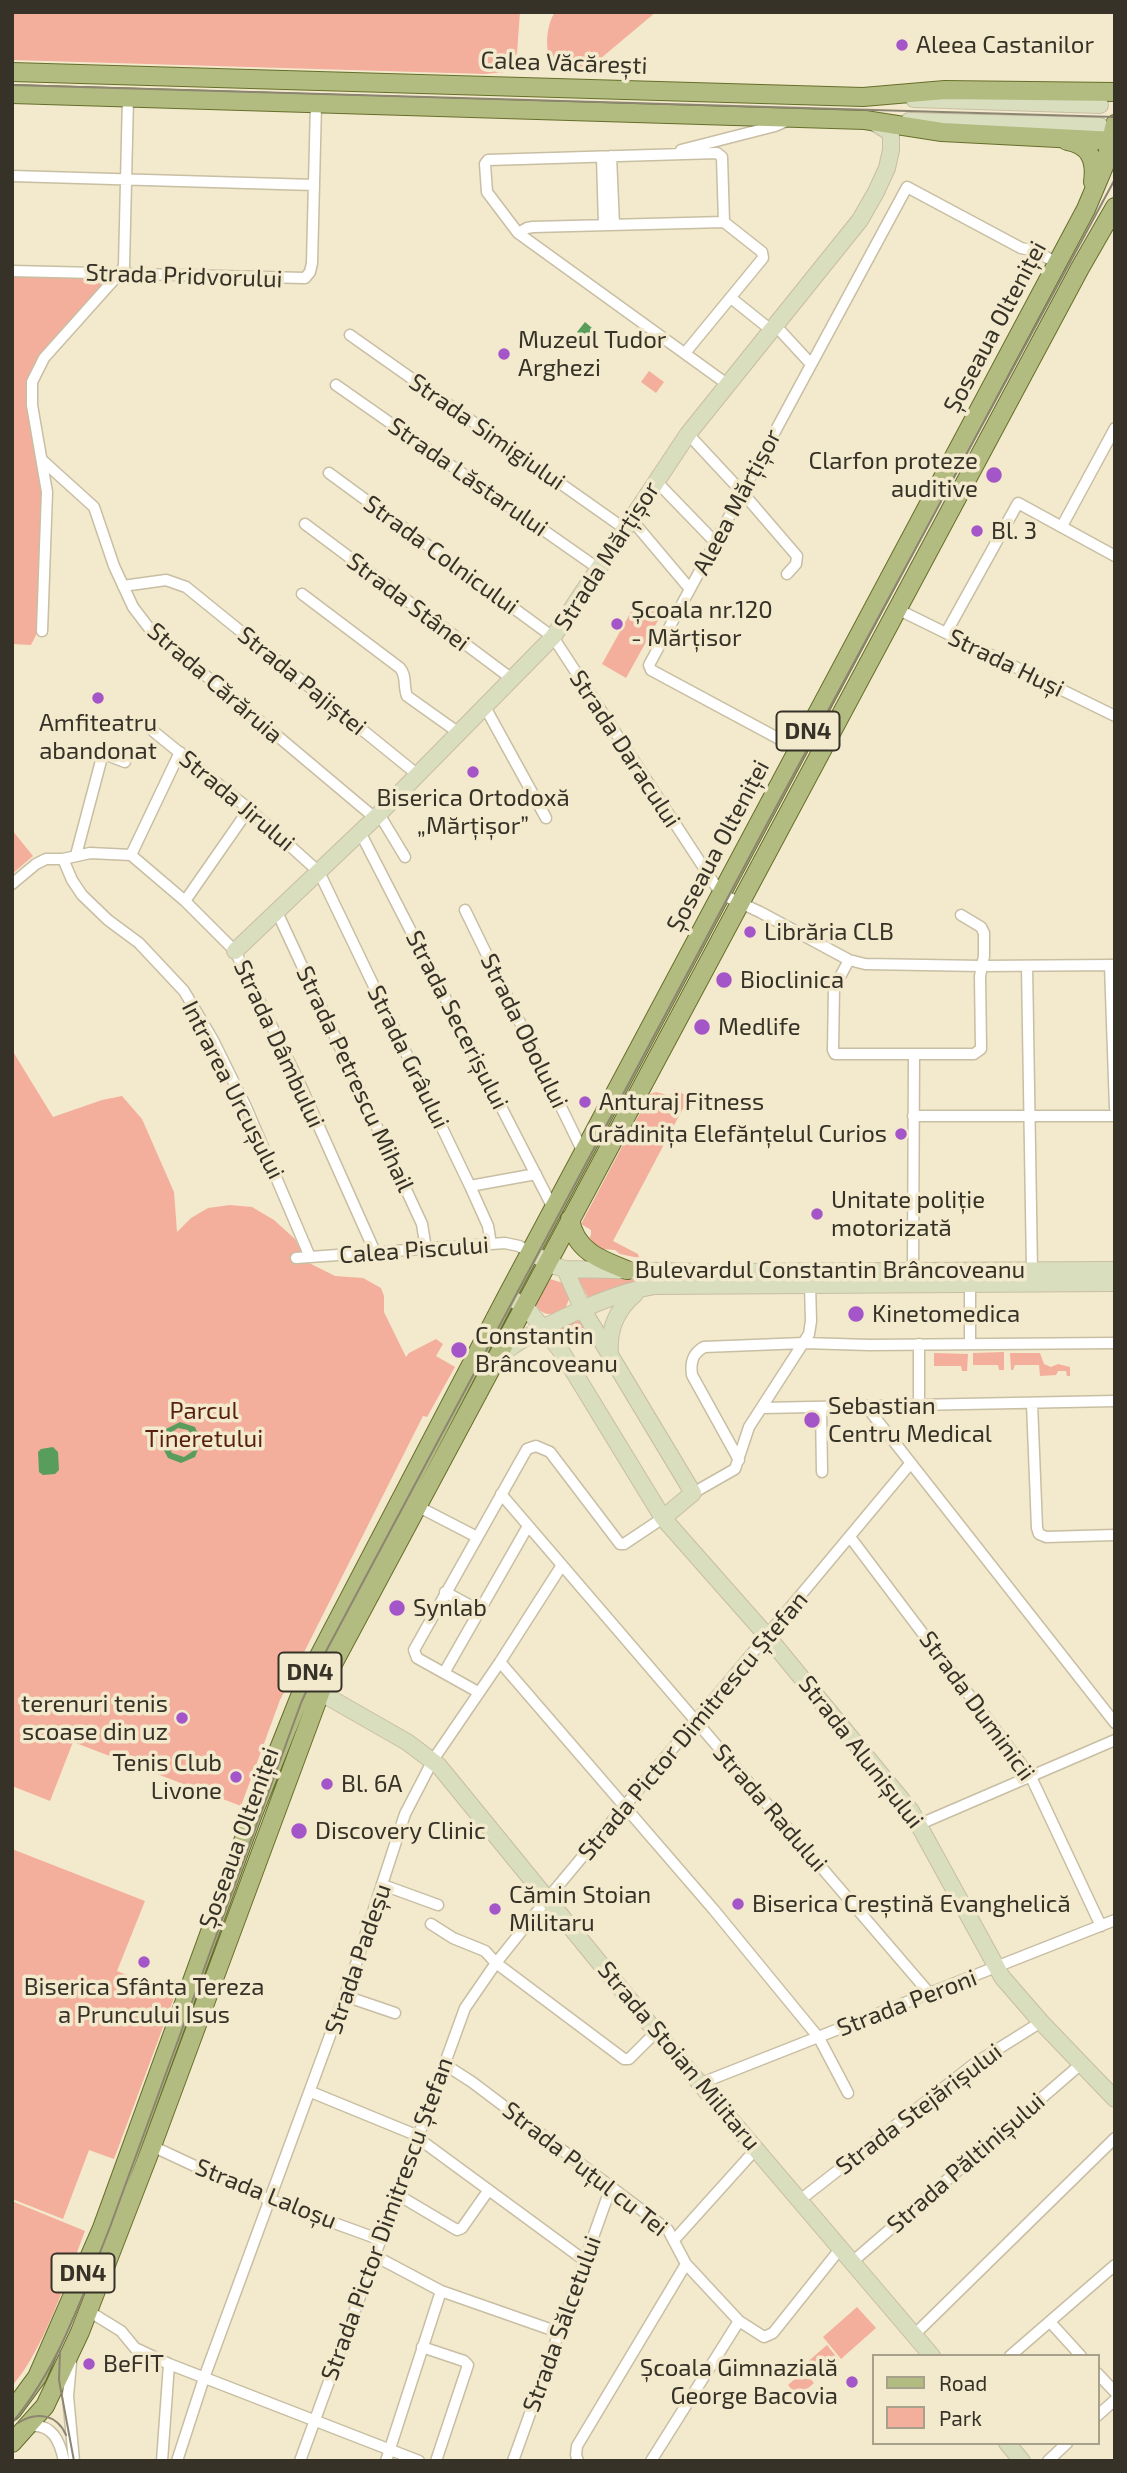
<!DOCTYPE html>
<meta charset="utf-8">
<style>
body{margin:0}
#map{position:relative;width:1127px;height:2473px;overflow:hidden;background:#f3e9cd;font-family:"Exo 2",sans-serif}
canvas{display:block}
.frame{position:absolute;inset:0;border:14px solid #363227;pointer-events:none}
.legend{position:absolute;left:872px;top:2354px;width:228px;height:91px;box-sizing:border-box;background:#f3e9cd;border:2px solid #a7a08b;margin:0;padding:9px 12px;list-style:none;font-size:21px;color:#363227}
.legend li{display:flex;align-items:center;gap:14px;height:35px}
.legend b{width:35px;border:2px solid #a7a08b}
</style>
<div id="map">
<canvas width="1127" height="2473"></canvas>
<div class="frame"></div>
<ul class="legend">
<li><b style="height:9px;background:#b3bc80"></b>Road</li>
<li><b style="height:19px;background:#f3af9c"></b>Park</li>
</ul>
</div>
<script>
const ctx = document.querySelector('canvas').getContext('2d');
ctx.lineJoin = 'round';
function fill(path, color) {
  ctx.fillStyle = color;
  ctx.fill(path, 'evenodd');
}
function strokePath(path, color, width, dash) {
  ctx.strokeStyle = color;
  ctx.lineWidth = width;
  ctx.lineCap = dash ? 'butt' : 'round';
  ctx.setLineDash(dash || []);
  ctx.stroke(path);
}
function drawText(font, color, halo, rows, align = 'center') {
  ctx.font = font + ' "Exo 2",sans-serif';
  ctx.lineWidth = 7;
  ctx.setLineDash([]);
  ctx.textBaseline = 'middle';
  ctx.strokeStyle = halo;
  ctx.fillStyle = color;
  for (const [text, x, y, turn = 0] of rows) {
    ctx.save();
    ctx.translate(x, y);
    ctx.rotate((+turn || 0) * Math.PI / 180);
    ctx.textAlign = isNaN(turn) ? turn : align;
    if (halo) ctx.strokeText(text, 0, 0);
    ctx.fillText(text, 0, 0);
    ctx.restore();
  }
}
fill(new Path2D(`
 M12 12H520L517 53 504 72 485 74 12 60Z
 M555 12H656L582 74C572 74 562 74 555 67 543 55 546 25 555 12Z
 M12 272 111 274 32 374 46 492 43 621 31 645 12 644Z
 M649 371 664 382 656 393 641 382Z
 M637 601 661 615 626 678 602 664Z
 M12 830 33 856 12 874Z
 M12 1050 53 1117 102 1100 122 1096 142 1119 174 1192 177 1232 191 1218 208 1208 230 1205 252 1207 274 1220 295 1239 307 1262 335 1276 363 1278 381 1288 384 1296V1312L406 1357 409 1353 436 1339 443 1344 436 1356 455 1367 427 1417 423 1416 280 1700 241 1806 73 1742 50 1801 12 1786Z
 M674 1089 689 1097 613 1241 638 1254 639 1258 620 1254 615 1250 603 1249 588 1240 591 1235V1230L581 1224 650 1094 656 1092 671 1096Z
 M577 1277H639V1283L589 1299Z
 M550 1279 563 1283 570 1297 565 1309C552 1315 544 1318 535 1304Z
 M577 1321H582L585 1327 560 1341 553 1330Z
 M1004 1352V1370H999L998 1365H973V1353Z
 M934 1353 968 1354 967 1371H962L961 1366H934Z
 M1010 1353H1040L1044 1364 1051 1367 1058 1364 1070 1367V1376H1067L1066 1371H1058L1056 1375 1040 1376 1039 1365H1015L1013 1370H1011Z
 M12 1849 145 1901 117 1971 175 1995 114 2159 89 2150 63 2219 12 2199Z
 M12 2201 85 2231C67 2277 44 2350 12 2386Z
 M857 2307 876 2328 841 2359 823 2337Z
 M827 2345 839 2360 818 2379 805 2364Z
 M804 2371 814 2383 798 2397 788 2385Z`), '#f3af9c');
fill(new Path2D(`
 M585 322 598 333 590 343 577 332Z
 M180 1422 195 1427 201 1442 195 1457 181 1463 168 1458 161 1444 166 1429ZM178 1428 188 1430 196 1440 193 1451 184 1457 172 1453 167 1444 169 1434Z
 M53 1447 58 1452 59 1470 55 1474 43 1475 39 1472 38 1452 41 1449Z`), '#599d5d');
const street = new Path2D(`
 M681 150 775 126 787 121
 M611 156 614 225
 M602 157 604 225
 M12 176 314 185
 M724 222 722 157 717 153 488 160 485 164 487 192 518 233 727 384
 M518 233 527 228 533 227 724 222
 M12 271 305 278 310 272 312 263 316 104
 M731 298 771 330
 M775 325 811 364
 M350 335 625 529
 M685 353 763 258 762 252 724 222
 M336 385 599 569
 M688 434 742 492 797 556 796 564 787 574
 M42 460 94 507 114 566 133 607 149 628 375 818
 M329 473 553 637 721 894 760 912 849 960 865 964 982 966 1115 965
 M656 481 715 542
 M631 519 690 589
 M305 524 512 679
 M1062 526 1115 428
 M123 586 166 580 186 587 418 775
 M302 594 400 668C407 676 403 686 407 696L459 733
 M897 609 1115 716
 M42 631 47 492 32 405V382L44 358 120 273 124 266 128 97
 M946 633 1018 503 1115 556
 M485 707 546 818
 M153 731 249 809 319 872 470 1186 488 1226 491 1244
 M798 749 651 670 649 665 907 187 1021 248 1035 251 1057 263
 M379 814 405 857
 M360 832 553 1208
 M76 855 102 757 107 755 125 762
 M131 855 180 752
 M63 859 72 880 82 895 108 920 139 943 184 991 213 1040 246 1107 310 1257
 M12 884 36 864 46 859H63L90 853 131 855 185 901 235 951 299 1082 375 1252
 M185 901 249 809
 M465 910 583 1152
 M277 912 422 1224 426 1249
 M849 960 834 988 833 1050 835 1054H974L981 1049 980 976 984 956V933L981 927 961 915
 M1110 965 1115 1108
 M1027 966 1032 1270
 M913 1116H1115
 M470 1186 536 1174
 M296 1258 505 1243 519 1246 530 1252
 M913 1271 914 1054
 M970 1284V1344
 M919 1344V1405
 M1032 1403 1037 1528 1039 1534 1046 1537 1115 1535
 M866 1406 1115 1723
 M821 1407 822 1472
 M762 1408 1115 1401
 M739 1460 692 1375C690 1362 693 1353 704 1347L804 1343 869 1345 1115 1343
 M693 1493 735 1469 749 1427 809 1334 811 1321 810 1284
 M501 1494 930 1994
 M417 1506 477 1537
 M850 1537 1031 1777 1101 1926
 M445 1592 480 1611
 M500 1662 714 1910 819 2038 848 2093
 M444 1673 528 1526
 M478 1692 417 1658 414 1650 527 1449 536 1446 550 1452 620 1544H624L663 1518
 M920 1824 1115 1740
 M383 1885 438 1905
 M431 1924 453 1938 485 1951 496 1963 624 2059H629L656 2032
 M345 1996 395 2013
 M444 2064 472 2082 668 2230 686 2264 739 2321 764 2337 773 2333 840 2249
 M699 2084 1115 1920
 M311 2092 411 2133 584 2260
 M152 2146 257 2195 381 2240
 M398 2195 457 2230 462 2228 488 2191
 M800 2200 974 2064 1041 2022
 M675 2239 756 2149
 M375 2256 441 2291 558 2332
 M851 2263 1081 2064
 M87 2314 95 2315 121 2331 135 2348 169 2364 419 2461
 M1051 2323 1081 2356
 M914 2335 1115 2138
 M422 2347 464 2361 468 2365 436 2461
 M1010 2356 1115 2265
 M71 2363 68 2396 74 2461
 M1097 2373 1115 2392
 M1097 2416 1115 2400
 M29 2426C53 2423 60 2442 64 2461
 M162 2461 169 2364
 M177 2461 204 2378 353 1973 405 1814 433 1760 500 1662 562 1565
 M300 2461 465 2008 496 1963 548 1898 910 1464
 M386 2461 441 2291
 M513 2461 611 2187
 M578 2461 576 2455 577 2446 686 2264
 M651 2461 739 2321
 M1048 2461 1067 2443`);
const secondary = new Path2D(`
 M914 99 1100 105
 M909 121 1100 126
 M235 951 375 818 553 637 688 434 860 220 876 192 887 168 891 150V133L875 123
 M530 1252 555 1266 565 1269 707 1272 1115 1270
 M565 1269 583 1310 693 1493 663 1518
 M507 1296 525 1306 561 1351 663 1518 768 1637 911 1811 1002 1977 1041 2022 1115 2099
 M610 1354C608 1330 617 1309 635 1294
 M498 1357C532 1329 610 1293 654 1286L1115 1283
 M309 1686 407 1742 439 1766 656 2032 932 2356
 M1007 2443 1022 2461`);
const primary = new Path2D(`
 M12 72 863 97 945 90 1115 92
 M12 94 865 120 942 132 1115 141
 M1067 141C1090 145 1096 160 1093 182
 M570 1219C575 1251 601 1260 627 1270
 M12 2411 37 2377 102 2228 253 1814 306 1681 507 1296 1086 209 1105 164 1115 124
 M12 2443 45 2406 80 2332 152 2146 326 1677 1080 268 1115 207`);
strokePath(street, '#c8bea3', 13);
strokePath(secondary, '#c8bea3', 18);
strokePath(primary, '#666f2a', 20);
strokePath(street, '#fff', 10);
strokePath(secondary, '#d9debf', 16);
strokePath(primary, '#b3bc80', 18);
strokePath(new Path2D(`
 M12 85 1115 117
 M60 2352 59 2380 74 2461
 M12 2423C59 2367 83 2295 110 2227L301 1703 316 1670 775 809 1115 179
 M18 2423C36 2411 57 2414 66 2435`), '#8c8572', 2);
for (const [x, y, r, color] of [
 [902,45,7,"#a456c8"],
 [504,354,7,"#a456c8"],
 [994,475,9,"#a456c8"],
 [977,531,7,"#a456c8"],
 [617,624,7,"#a456c8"],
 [98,698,7,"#a456c8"],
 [473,772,7,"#a456c8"],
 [750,932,7,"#a456c8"],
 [724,980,9,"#a456c8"],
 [702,1027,9,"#a456c8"],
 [585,1102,7,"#a456c8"],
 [901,1134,7,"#a456c8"],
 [817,1214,7,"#a456c8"],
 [856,1314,9,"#a456c8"],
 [459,1350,9,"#a456c8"],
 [812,1420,9,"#a456c8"],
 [397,1608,9,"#a456c8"],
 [182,1718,7,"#a456c8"],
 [236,1777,7,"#a456c8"],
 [327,1784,7,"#a456c8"],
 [299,1831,9,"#a456c8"],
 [738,1904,7,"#a456c8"],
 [495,1909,7,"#a456c8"],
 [144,1962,7,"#a456c8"],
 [89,2364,7,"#a456c8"],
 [852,2382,7,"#a456c8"]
]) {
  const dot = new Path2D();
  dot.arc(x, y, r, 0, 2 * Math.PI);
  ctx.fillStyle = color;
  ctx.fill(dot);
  strokePath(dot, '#f3e9cd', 2.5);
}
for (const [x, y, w] of [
 [808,731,63],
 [310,1672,63],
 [83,2273,63]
]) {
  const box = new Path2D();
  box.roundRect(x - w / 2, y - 19.5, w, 39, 5);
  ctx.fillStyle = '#f3e9cd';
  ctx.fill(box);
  strokePath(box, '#363227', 2);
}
drawText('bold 23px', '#363227', null, [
 ["DN4",808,731],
 ["DN4",310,1672],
 ["DN4",83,2273]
]);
drawText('24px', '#363227', '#f3e9cd', [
 ["Aleea Castanilor",916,45],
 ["Muzeul Tudor",518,340],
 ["Arghezi",518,368],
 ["Clarfon proteze",978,461,"right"],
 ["auditive",978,489,"right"],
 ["Bl. 3",991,531],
 ["Școala nr.120",631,610],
 ["- Mărțisor",631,638],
 ["Amfiteatru",98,723,"center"],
 ["abandonat",98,751,"center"],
 ["Biserica Ortodoxă",473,798,"center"],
 ["„Mărțișor”",473,826,"center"],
 ["Librăria CLB",764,932],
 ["Bioclinica",740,980],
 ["Medlife",718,1027],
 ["Anturaj Fitness",599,1102],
 ["Grădinița Elefănțelul Curios",887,1134,"right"],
 ["Unitate poliție",831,1200],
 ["motorizată",831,1228],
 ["Kinetomedica",872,1314],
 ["Constantin",475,1336],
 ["Brâncoveanu",475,1364],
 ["Sebastian",828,1406],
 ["Centru Medical",828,1434],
 ["Synlab",413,1608],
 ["terenuri tenis",168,1704,"right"],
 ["scoase din uz",168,1732,"right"],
 ["Tenis Club",222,1763,"right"],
 ["Livone",222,1791,"right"],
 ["Bl. 6A",341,1784],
 ["Discovery Clinic",315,1831],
 ["Cămin Stoian",509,1895],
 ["Militaru",509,1923],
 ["Biserica Creștină Evanghelică",752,1904],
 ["Biserica Sfânta Tereza",144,1987,"center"],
 ["a Pruncului Isus",144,2015,"center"],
 ["BeFIT",103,2364],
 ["Școala Gimnazială",838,2368,"right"],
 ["George Bacovia",838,2396,"right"]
], 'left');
drawText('24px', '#363227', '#f3e9cd', [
 ["Calea Văcărești",564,63,2],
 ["Strada Pridvorului",184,276,2],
 ["Șoseaua Olteniței",995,327,-62],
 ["Strada Simigiului",487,432,35],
 ["Strada Lăstarului",468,477,35],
 ["Aleea Mărțișor",737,502,-62],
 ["Strada Colnicului",441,555,36],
 ["Strada Mărțișor",607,556,-57],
 ["Strada Stânei",408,602,37],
 ["Strada Huși",1006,663,26],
 ["Strada Pajiștei",302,681,39],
 ["Strada Cărăruia",215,683,41],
 ["Strada Daracului",625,749,57],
 ["Strada Jirului",237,801,40],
 ["Șoseaua Olteniței",718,846,-62],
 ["Strada Secerișului",457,1020,63],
 ["Strada Obolului",524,1031,64],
 ["Strada Dâmbului",279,1044,65],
 ["Strada Grâului",408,1057,64],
 ["Strada Petrescu Mihail",355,1079,65],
 ["Intrarea Urcușului",233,1090,63],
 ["Calea Piscului",414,1250,-4],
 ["Bulevardul Constantin Brâncoveanu",830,1270],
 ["Strada Duminicii",977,1706,54],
 ["Strada Pictor Dimitrescu Ștefan",693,1726,-50],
 ["Strada Alunișului",861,1752,52],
 ["Strada Radului",770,1808,49],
 ["Șoseaua Olteniței",239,1838,-70],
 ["Strada Padeșu",358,1959,-71],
 ["Strada Peroni",907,2003,-21],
 ["Strada Stoian Militaru",679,2056,50],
 ["Strada Stejărișului",919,2109,-37],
 ["Strada Păltinișului",966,2163,-41],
 ["Strada Puțul cu Tei",585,2169,38],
 ["Strada Laloșu",266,2194,22],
 ["Strada Pictor Dimitrescu Ștefan",387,2219,-70],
 ["Strada Sălcetului",562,2324,-70]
]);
drawText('24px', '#581f10', '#f3e9cd', [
 ["Parcul",204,1411],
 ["Tineretului",204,1439]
]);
</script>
